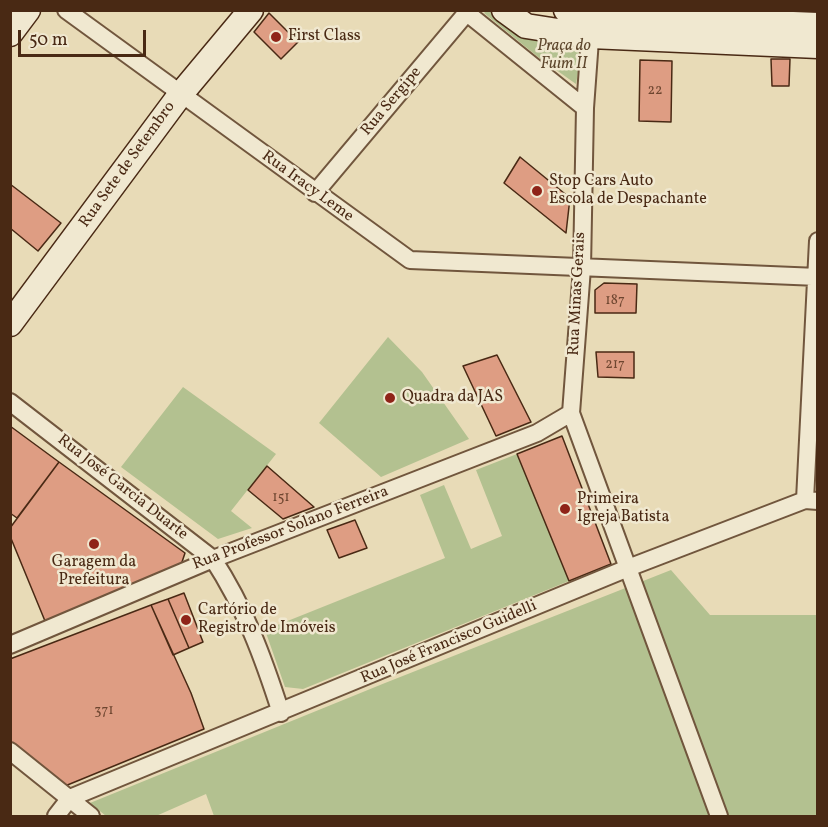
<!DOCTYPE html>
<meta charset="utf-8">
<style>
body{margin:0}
#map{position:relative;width:828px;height:827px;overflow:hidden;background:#e8dbb7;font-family:Vollkorn,serif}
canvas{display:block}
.frame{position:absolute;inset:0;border:12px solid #492914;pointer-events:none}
.scale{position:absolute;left:18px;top:30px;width:128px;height:27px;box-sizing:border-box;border:3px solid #492914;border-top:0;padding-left:8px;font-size:18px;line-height:21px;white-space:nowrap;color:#492914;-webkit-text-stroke:4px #f0e8d0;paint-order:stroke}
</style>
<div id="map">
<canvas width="828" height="827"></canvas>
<div class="frame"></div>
<div class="scale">50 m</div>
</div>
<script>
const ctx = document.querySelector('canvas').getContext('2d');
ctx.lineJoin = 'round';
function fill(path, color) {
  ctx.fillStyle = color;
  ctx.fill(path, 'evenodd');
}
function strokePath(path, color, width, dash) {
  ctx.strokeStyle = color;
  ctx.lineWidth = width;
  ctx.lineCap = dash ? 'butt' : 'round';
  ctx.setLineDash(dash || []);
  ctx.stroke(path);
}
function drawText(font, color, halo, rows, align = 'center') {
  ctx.font = font + ' Vollkorn,serif';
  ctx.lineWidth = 5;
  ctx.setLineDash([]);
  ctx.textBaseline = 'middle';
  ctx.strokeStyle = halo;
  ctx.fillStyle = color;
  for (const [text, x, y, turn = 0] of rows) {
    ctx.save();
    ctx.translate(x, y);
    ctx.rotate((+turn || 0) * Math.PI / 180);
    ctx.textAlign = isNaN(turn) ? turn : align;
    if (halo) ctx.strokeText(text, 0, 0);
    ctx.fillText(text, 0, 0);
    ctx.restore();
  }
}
fill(new Path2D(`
 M486 11H497L583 42 576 84 538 57 484 13Z
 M388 337 422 372 469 439 381 477 319 423Z
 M183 387 276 454 231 511 252 528 218 539 121 467Z
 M517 454 569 581 303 689 285 687 265 630 445 558 420 495 444 485 471 549 502 536 476 470Z
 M671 570 710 615H817V816H214L206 794 156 816H106L90 803 385 683Z`), '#b3c190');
const building = new Path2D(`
 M269 13 298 42 281 59 254 32Z
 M771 59H790L789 86H772Z
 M640 60 672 61 671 122 639 121Z
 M520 157 570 198 566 233 504 183Z
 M10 184 61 223 38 251 10 228Z
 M604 283 637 284 636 313H595V290Z
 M596 352H634V378L598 377Z
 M497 355 531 422 496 436 463 366Z
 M10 426 59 462 17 518 10 513Z
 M562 436 611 564 569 581 517 454Z
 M59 462 185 553 181 565 45 621 10 536V528Z
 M267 466 314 507 283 519 248 490Z
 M355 520 367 548 339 558 327 530Z
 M184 593 203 642 189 648 168 599Z
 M168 599 189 648 173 655 151 605Z
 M151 605 191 693 204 729 65 786 10 742V659Z`);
fill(building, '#de9d83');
strokePath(building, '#492914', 1.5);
const street = new Path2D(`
 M66 10 410 260 818 277
 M467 13 585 108
 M591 26 585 108 582 268 571 413 719 816
 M315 193 469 10
 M10 402 213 559C245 608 263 657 281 713
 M805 500 818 241
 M10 645 213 559 537 433 571 413
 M10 751 91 816
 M70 798 628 568 805 500 818 501
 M56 816 70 798`);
const secondary = new Path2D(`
 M504 10 526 26 590 36 818 46
 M566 10 592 16 818 25
 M10 34 28 10
 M10 324 180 95 251 10`);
strokePath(street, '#71563d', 20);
strokePath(secondary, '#492914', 27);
strokePath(street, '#f0e8d0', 16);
strokePath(secondary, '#f0e8d0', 24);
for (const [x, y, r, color] of [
 [276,37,6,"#8f2418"],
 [537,191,6,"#8f2418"],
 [390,398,6,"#8f2418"],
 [565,509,6,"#8f2418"],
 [94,544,6,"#8f2418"],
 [186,620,6,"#8f2418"]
]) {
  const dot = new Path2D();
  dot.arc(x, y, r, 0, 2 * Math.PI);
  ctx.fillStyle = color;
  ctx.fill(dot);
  strokePath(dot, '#f0e8d0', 2);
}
drawText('14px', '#6e4630', null, [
 ["22",655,91],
 ["187",615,301],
 ["217",615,365],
 ["151",281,498],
 ["371",104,711]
]);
drawText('16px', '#492914', '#f0e8d0', [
 ["First Class",288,37],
 ["Stop Cars Auto",549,182],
 ["Escola de Despachante",549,200],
 ["Quadra da JAS",402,398],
 ["Primeira",577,500],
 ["Igreja Batista",577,518],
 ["Garagem da",94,563,"center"],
 ["Prefeitura",94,581,"center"],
 ["Cartório de",198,611],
 ["Registro de Imóveis",198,629]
], 'left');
drawText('italic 16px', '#5e472d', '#f0e8d0', [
 ["Praça do",564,47],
 ["Fuim II",564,65]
]);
drawText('16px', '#492914', '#f0e8d0', [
 ["Rua Sergipe",392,102,-50],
 ["Rua Sete de Setembro",128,165,-54],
 ["Rua Iracy Leme",307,187,36],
 ["Rua Minas Gerais",578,294,-87],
 ["Rua José Garcia Duarte",122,488,38],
 ["Rua Professor Solano Ferreira",291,529,-21],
 ["Rua José Francisco Guidelli",449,643,-23]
]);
</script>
